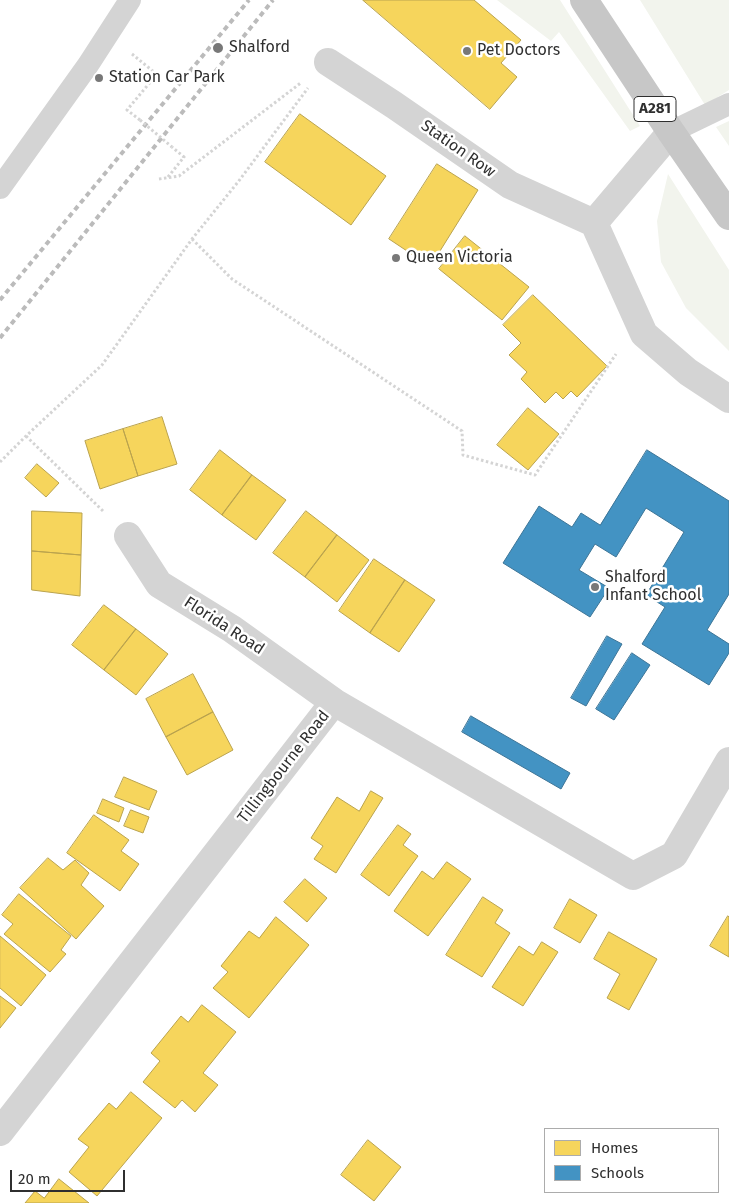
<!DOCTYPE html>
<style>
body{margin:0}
#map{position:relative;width:729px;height:1203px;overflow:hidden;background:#fff;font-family:"Fira Sans",sans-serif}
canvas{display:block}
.legend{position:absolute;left:544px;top:1128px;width:175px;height:65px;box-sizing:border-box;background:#fff;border:1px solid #acacac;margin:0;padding:6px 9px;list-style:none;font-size:15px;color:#2f2f2f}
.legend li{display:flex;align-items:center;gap:10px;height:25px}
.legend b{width:25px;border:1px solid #acacac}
.scale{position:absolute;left:10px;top:1170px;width:115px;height:22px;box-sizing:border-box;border:2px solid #2f2f2f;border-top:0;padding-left:6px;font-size:15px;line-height:18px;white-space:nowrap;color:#2f2f2f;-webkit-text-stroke:4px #fff;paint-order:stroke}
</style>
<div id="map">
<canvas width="729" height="1203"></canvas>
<ul class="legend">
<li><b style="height:14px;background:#f6d55c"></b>Homes</li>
<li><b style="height:14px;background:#4393c3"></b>Schools</li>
</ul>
<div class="scale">20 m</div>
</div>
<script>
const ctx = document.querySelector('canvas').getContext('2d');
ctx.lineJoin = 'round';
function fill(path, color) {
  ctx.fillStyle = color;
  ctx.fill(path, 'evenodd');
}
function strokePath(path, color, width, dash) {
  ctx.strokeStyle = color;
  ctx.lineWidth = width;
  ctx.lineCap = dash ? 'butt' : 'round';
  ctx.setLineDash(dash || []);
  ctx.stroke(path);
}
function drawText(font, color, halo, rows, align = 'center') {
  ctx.font = font + ' "Fira Sans",sans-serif';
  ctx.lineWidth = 5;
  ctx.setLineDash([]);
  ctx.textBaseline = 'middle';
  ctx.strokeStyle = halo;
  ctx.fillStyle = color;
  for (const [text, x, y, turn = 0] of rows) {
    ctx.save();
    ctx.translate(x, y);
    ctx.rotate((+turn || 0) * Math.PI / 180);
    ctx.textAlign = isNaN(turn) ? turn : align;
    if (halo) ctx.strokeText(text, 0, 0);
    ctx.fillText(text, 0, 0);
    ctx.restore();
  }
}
fill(new Path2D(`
 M497 0H560L640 126 630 131 559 32 551 41Z
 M640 0H729V90L705 105Z
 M729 121V146L716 127Z
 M668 174 729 270V351L686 308 661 262 657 221Z`), '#f2f4ed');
const homes = new Path2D(`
 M363 0H474L521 40 501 63 517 77 490 109Z
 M300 114 386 176 351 225 265 162Z
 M437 164 478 190 435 259 424 252 419 259 389 239Z
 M465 236 529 287 502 320 439 269Z
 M533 295 607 366 577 397 571 391 563 399 556 392 545 403 521 379 527 372 509 355 521 343 503 325Z
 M528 408 559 434 528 470 497 445Z
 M162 417 177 464 138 476 123 429Z
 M123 429 138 476 100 489 85 441Z
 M220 450 252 475 222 515 190 490Z
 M37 464 59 483 46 497 25 478Z
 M252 475 286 500 256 540 222 515Z
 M32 511 82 513 81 555 32 551Z
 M306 511 337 535 305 577 273 553Z
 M337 535 369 560 337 602 305 577Z
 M32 551 81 555 80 596 32 590Z
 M374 559 405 580 370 633 339 611Z
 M405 580 435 600 399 652 370 633Z
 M104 605 136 629 104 670 72 645Z
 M136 629 168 654 136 695 104 670Z
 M193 674 213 712 166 737 146 699Z
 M213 712 233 750 187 775 166 737Z
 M124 777 157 791 149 810 115 797Z
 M371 791 383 798 336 873 314 859 323 846 311 838 337 797 359 811Z
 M103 799 124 808 119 822 97 813Z
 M131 810 149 817 143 833 124 826Z
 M94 815 129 840 121 851 139 864 120 891 67 853Z
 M398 825 411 834 403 845 418 856 389 896 361 875Z
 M48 858 63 870 75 860 89 873 81 885 104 906 76 939 20 888Z
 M447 862 471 879 428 936 394 911 422 871 433 879Z
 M305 879 327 898 307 922 284 902Z
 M19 894 71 936 61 950 66 954 50 972 4 934 13 924 2 915Z
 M483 897 503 910 495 923 510 933 482 977 446 955Z
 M570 899 597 915 580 943 554 928Z
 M728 916 729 917V957L710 946Z
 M276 917 309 945 249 1018 213 988 228 972 221 966 249 931 259 938Z
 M609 932 657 959 629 1010 607 998 620 974 594 959Z
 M0 936 46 975 21 1006 0 988Z
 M542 942 558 952 523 1006 492 987 519 946 533 955Z
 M0 996 16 1008 0 1028Z
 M202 1005 236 1032 203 1073 218 1085 195 1112 182 1100 175 1108 143 1082 160 1061 151 1053 181 1016 188 1022Z
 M131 1092 162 1118 97 1196 69 1172 89 1147 78 1139 109 1103 116 1109Z
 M368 1140 401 1167 374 1201 341 1175Z
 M59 1179 89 1203H25L35 1191 44 1198Z`);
fill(homes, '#f6d55c');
strokePath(homes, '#baa34e', 1);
const schools = new Path2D(`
 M647 450 729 501V594L707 630 729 644V653L709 685 642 644 665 607 646 595 684 532 646 508 616 557 595 544 579 570 609 588 590 617 503 563 539 506 572 527 581 513 600 525Z
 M607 636 622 644 586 706 571 698Z
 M632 653 650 665 614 720 596 709Z
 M471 716 570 773 561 789 462 732Z`);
fill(schools, '#4393c3');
strokePath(schools, '#3d7597', 1);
strokePath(new Path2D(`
 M132 54 160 77
 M140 120 127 110 157 74
 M168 177 184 157 172 147
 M159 179 179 176 302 82
 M192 239 232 279 462 431 463 455 535 475 616 354
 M26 436 104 512
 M0 462 26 436 102 365 192 239 238 182 308 88`), '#d4d4d4', 3, [2.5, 2.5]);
strokePath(new Path2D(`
 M671 132 729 104
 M0 188 88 65 130 0`), '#d4d4d4', 22);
strokePath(new Path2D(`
 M328 62 394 105 510 185 594 223 644 334 688 372 729 399
 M594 223 671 132
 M128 536 159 584 232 629 334 702
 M0 1132 334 702 633 876 674 855 729 761`), '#d4d4d4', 28);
strokePath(new Path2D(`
 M584 0 671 132 729 216`), '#c7c7c7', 28);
strokePath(new Path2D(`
 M0 300 249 0
 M0 338 273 0`), '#bbb', 4, [5, 4]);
strokePath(new Path2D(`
 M140 120 172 147`), '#d4d4d4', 3, [2.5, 2.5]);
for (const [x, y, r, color] of [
 [218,48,6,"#787878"],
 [467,51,5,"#787878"],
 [99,78,5,"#787878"],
 [396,258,5,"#787878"],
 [595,587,5,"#787878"]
]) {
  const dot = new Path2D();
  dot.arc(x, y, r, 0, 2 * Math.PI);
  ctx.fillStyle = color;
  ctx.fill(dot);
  strokePath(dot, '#fff', 2);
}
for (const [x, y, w] of [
 [655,109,42]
]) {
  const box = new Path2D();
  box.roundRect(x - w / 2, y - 12.5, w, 25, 4);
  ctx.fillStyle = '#fff';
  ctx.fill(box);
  strokePath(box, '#2f2f2f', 1);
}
drawText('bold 15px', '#2f2f2f', null, [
 ["A281",655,109]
]);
drawText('16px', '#2f2f2f', '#fff', [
 ["Shalford",229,48],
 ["Pet Doctors",477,51],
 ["Station Car Park",109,78],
 ["Queen Victoria",406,258],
 ["Shalford",605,578],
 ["Infant School",605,596]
], 'left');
drawText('16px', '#2f2f2f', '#fff', [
 ["Station Row",458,149,35],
 ["Florida Road",224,626,33],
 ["Tillingbourne Road",284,767,-52]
]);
</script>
